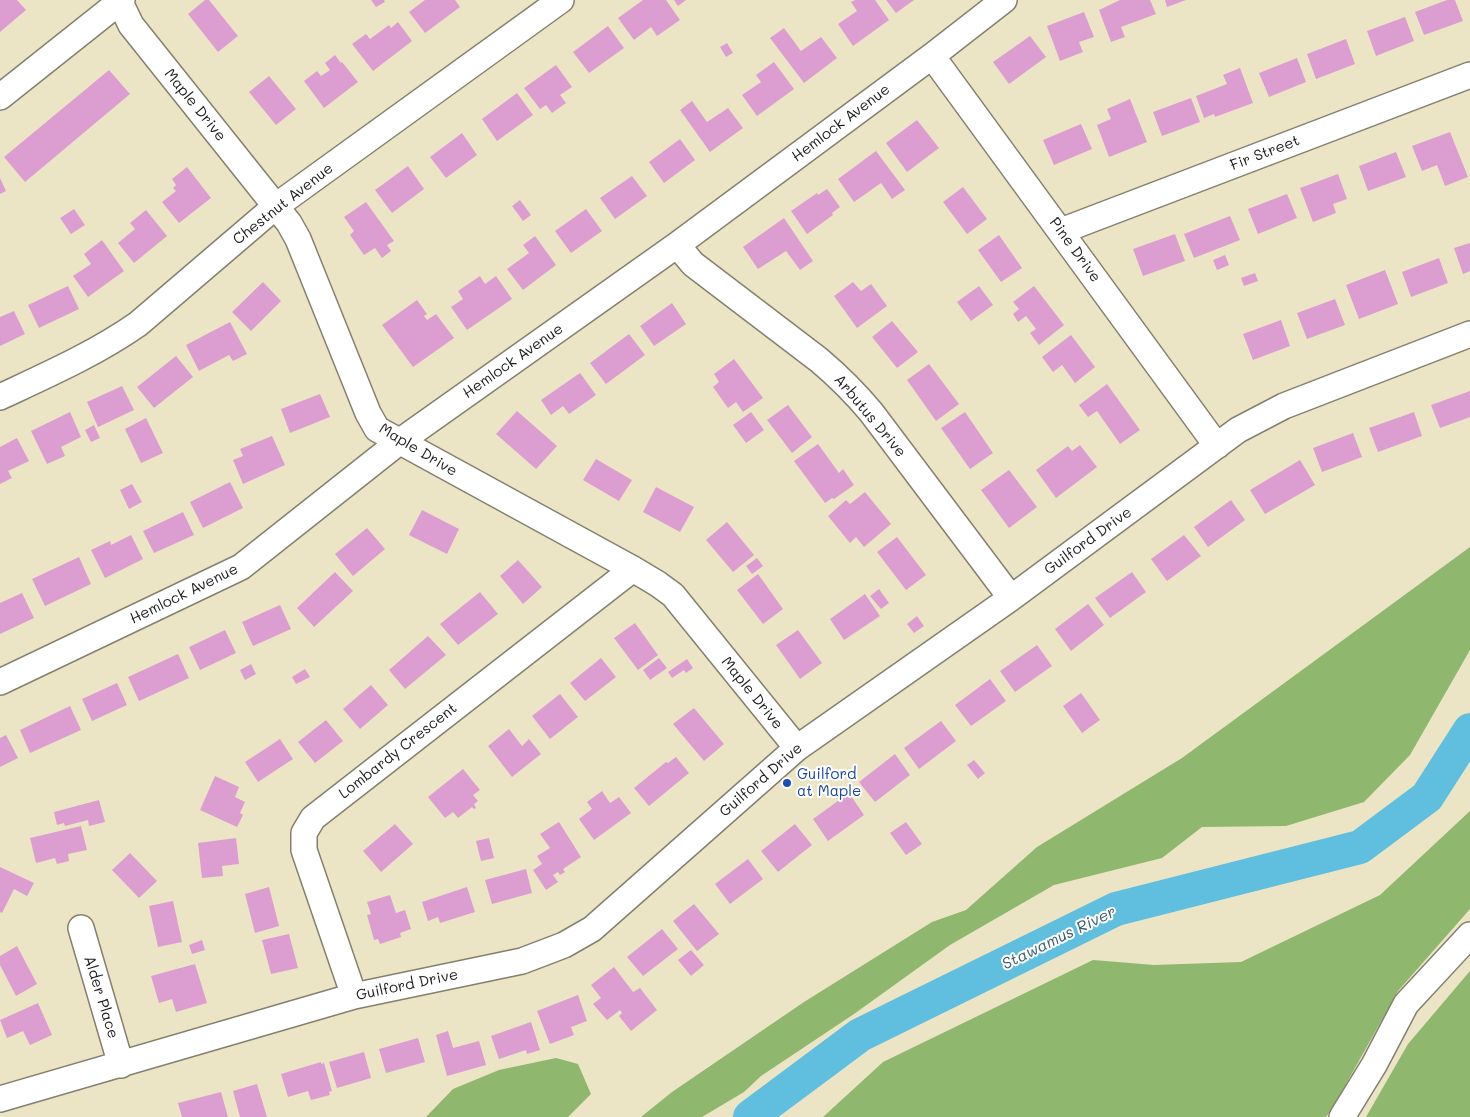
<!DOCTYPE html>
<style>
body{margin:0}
canvas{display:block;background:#ebe5c5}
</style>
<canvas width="1470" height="1117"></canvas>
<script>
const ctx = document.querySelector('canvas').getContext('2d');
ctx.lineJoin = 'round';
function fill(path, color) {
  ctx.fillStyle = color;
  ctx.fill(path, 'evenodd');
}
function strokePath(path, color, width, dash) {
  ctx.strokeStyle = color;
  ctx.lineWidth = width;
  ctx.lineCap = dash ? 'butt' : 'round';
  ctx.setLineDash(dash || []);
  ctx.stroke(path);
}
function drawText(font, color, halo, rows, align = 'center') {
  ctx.font = font + ' Mali,sans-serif';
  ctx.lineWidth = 4;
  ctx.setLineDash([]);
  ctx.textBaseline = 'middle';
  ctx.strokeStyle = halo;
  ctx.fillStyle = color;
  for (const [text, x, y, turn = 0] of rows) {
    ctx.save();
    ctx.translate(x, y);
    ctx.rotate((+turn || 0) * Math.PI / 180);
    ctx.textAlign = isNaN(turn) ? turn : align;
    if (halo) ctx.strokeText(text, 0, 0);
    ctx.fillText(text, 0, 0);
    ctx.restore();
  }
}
fill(new Path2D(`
 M1470 547V650L1410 755 1364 802 1286 826 1202 827 1162 858 1054 885 950 945 854 1014 761 1076 744 1092 702 1117H641L672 1092 804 1002 932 922 966 910 1037 847 1182 758Z
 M1470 811V909L1398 991 1332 1109 1326 1117H823L883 1062 1093 960 1154 965 1241 962 1380 895Z
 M1470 971V1117H1366L1408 1044Z
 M556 1058 578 1064 591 1094 568 1117H426L453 1089 499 1070Z`), '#8fb76d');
strokePath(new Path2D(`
 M750 1117 860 1035 1116 909 1360 847 1427 797 1470 730`), '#60bedf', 34);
fill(new Path2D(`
 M0 0H17L26 10 0 32Z
 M205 0H209L238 36 218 52 188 14Z
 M371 0H384L385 2 376 7Z
 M425 0H455L460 7 425 33 409 12Z
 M643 0H666L680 20 657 36 651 27 634 40 618 18Z
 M674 0H686L678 6Z
 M855 0H875L889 20 853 46 838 24 857 11 851 2Z
 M886 0H914L896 13Z
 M1120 0H1150L1156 14 1121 27 1125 37 1111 42 1099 10Z
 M1165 0H1186L1167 7Z
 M1447 0H1455L1463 21 1424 35 1415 12Z
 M1084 12 1094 37 1079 42 1083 52 1060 61 1047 26Z
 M1405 17 1414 41 1376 56 1367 31Z
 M398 22 412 41 373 71 352 44 366 34 370 39 389 25 391 28Z
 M608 26 624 48 589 73 573 52Z
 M784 28 801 51 821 37 837 58 804 83 770 38Z
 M1030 36 1046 57 1009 84 993 62Z
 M1346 39 1355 64 1316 79 1307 54Z
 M727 43 733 53 726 57 720 47Z
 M335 55 341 63 342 62 358 82 324 108 304 81 317 71 321 76 330 70 325 63Z
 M1297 58 1306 82 1269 97 1259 73Z
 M774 62 794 89 757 116 742 95 761 82 756 75Z
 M556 65 572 87 560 95 566 103 552 113 546 105 540 109 524 88Z
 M1240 68 1253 103 1215 117 1214 114 1204 118 1196 96 1227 84 1223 75Z
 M109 70 130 94 25 182 4 157Z
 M269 76 296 109 276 125 249 92Z
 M517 93 533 115 497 141 482 119Z
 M1191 98 1200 122 1162 136 1153 112Z
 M1130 99 1147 142 1109 157 1097 125 1111 119 1107 109Z
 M692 101 707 122 728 108 743 128 710 152 680 110Z
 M917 120 939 148 907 172 886 143Z
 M1081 124 1092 149 1054 165 1043 140Z
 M1450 132 1468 177 1445 186 1437 165 1422 171 1412 146Z
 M462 133 477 155 446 178 430 157Z
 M680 139 695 160 664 183 649 162Z
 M876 151 905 190 892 199 881 183 854 202 838 179Z
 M1396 152 1406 177 1368 191 1359 166Z
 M408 166 424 189 392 213 375 190Z
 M187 167 211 198 179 223 162 202 176 191 173 188 176 185 172 179Z
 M1338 174 1347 199 1333 204 1336 213 1313 222 1300 188Z
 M632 176 647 196 615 219 600 198Z
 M0 178 6 191 0 194Z
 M963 187 987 219 967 234 943 202Z
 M827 189 840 207 832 213 833 215 807 234 791 211 817 193 818 195Z
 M1287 194 1297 218 1258 234 1248 209Z
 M520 200 531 215 523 221 512 206Z
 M366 202 394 241 387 245 391 251 382 258 375 248 364 255 350 235 354 231 344 217Z
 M74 209 85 225 71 234 60 218Z
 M586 209 602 231 571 253 555 231Z
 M146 210 167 236 134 263 118 243 135 229 130 223Z
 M1230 216 1240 240 1194 258 1184 234Z
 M784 218 813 261 800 270 786 251 758 269 743 247Z
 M1175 234 1185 261 1143 276 1133 249Z
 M999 235 1022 268 1001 282 978 250Z
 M535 236 556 265 523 290 507 269 529 253 523 245Z
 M102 240 124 271 88 297 73 276 91 264 84 254Z
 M1470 243V271L1463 274 1454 248Z
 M1225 255 1229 265 1217 270 1213 260Z
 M1439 258 1448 283 1411 297 1402 272Z
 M1385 270 1398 304 1359 319 1346 285Z
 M1255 273 1258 281 1244 286 1241 278Z
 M480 276 485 284 496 276 512 299 467 330 451 307 463 299 458 291Z
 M263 282 281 301 251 331 232 312Z
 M853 282 861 291 871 284 887 306 857 328 834 296Z
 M68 286 79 309 39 328 28 305Z
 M979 286 993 305 971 321 957 302Z
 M1034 286 1064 325 1039 345 1030 333 1036 329 1026 316 1018 322 1013 314 1019 309 1013 302Z
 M1335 299 1345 325 1307 339 1297 313Z
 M417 300 427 314 424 316 427 320 436 314 454 338 413 367 382 325Z
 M672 303 686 324 654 346 640 326Z
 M14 311 25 334 0 346V317Z
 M1281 320 1290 346 1253 360 1243 334Z
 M892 321 918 352 897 368 872 337Z
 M230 322 247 354 233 361 229 355 199 371 186 345Z
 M629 334 645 355 606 384 590 363Z
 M1071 335 1095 367 1075 383 1062 365 1053 372 1042 357Z
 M176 356 193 377 154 408 137 387Z
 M734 359 763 398 743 412 736 402 728 408 713 387 719 382 714 374Z
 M929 364 959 404 936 421 907 380Z
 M580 373 596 395 569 414 563 406 551 415 541 400Z
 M1107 384 1140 430 1120 444 1097 411 1088 417 1079 405Z
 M122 386 134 410 98 427 87 402Z
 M1470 391V417L1440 428 1431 405Z
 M320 394 330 417 290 433 281 409Z
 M788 405 812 437 792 453 767 420Z
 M517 411 557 446 536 469 496 434Z
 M70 412 81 437 61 447 65 456 47 464 31 431Z
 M751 412 764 430 746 443 733 425Z
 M965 412 993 453 970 469 941 428Z
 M1414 412 1422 436 1378 452 1369 428Z
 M146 418 163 453 141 463 125 429Z
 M94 425 100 438 91 442 85 430Z
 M1353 433 1362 457 1322 472 1313 448Z
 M272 436 285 465 243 484 233 460 243 456 240 449Z
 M17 438 29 461 8 471 12 478 0 484V447Z
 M818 444 839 473 843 469 854 485 834 499 832 498 825 503 794 461Z
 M1080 445 1097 467 1056 498 1036 470 1068 446 1072 451Z
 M596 459 632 480 619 501 583 480Z
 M1300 460 1315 485 1265 514 1250 490Z
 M1009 470 1037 507 1009 528 981 490Z
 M230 482 243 508 203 528 190 502Z
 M132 484 142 502 129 509 120 490Z
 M656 487 694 507 680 532 643 512Z
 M865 492 891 524 864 547 856 537 850 543 828 516 846 500 850 504Z
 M1231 500 1245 520 1208 547 1194 527Z
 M422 510 459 529 447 554 409 535Z
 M183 512 194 535 154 553 143 531Z
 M727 522 754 555 733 572 706 540Z
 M367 528 385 549 353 576 335 554Z
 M131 535 143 559 105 578 91 550 110 541 111 545Z
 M1184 535 1201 556 1167 581 1151 559Z
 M897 537 926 575 906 590 877 552Z
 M79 557 91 584 45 606 32 579Z
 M757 558 763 566 752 574 746 566Z
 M518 560 542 587 523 604 500 576Z
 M335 572 353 591 314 627 297 608Z
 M1132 572 1146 592 1110 618 1095 598Z
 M758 574 783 609 763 624 737 590Z
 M879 589 889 603 881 609 870 596Z
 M480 592 498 614 458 645 440 624Z
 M22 593 34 618 0 634V603Z
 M865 594 880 616 844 640 830 619Z
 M1088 604 1104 625 1071 651 1055 629Z
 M280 605 291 629 253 646 242 622Z
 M917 616 924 626 914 633 907 624Z
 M635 623 658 655 638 670 614 638Z
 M225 630 236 653 200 670 189 647Z
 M798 630 822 663 800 679 776 645Z
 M428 636 446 655 405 689 389 670Z
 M1037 645 1052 666 1015 692 1000 671Z
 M178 654 189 678 139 701 128 677Z
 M601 658 616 677 585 701 570 683Z
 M659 658 667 668 650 680 643 670Z
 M687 659 693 668 686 673 684 670 672 678 668 672Z
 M251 664 256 674 245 680 240 670Z
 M305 669 310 677 296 684 292 677Z
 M990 679 1006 701 971 726 955 705Z
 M117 683 127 705 92 721 82 699Z
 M371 685 388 705 360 729 343 709Z
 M1081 693 1100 720 1082 733 1063 706Z
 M560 694 578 717 550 739 532 716Z
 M70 706 81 730 30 753 20 730Z
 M694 708 724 744 704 761 673 724Z
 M326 720 343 741 315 763 298 742Z
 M941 721 956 741 919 769 904 748Z
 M509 729 522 746 529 739 541 754 512 777 488 746Z
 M6 735 18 758 0 767V738Z
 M280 739 293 759 258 782 245 762Z
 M895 754 910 775 875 802 859 782Z
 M676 757 689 773 649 806 634 788 666 762 668 763Z
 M974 760 985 773 978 779 967 765Z
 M463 769 480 790 473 795 478 801 474 804 476 808 474 809 472 807 458 818 453 812 445 818 428 797Z
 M215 776 239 787 235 797 245 802 240 813 243 815 237 827 200 810Z
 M602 791 610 803 619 797 631 813 594 840 579 819 592 809 587 802Z
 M849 793 864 815 828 841 813 819Z
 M99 800 105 822 89 826 88 820 65 826 64 823 57 825 54 812Z
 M559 822 581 857 563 869 565 872 560 875 558 872 553 875 558 882 546 890 533 870 542 864 537 856 550 848 540 834Z
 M906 822 922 844 906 855 890 833Z
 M395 824 413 844 381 872 363 851Z
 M795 824 812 845 778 872 761 851Z
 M81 826 87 850 68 854 69 861 57 864 55 858 36 863 30 838Z
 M236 838 239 864 222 866 223 876 202 878 198 843Z
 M489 838 494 858 481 861 476 841Z
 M130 853 157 881 139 898 112 870Z
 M748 859 763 879 730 904 715 884Z
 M0 867 34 883 27 896 14 889 2 913 0 912Z
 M526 869 532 893 492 904 485 880Z
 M269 887 279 926 255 933 245 894Z
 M467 887 475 912 440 923 438 917 428 921 422 902Z
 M390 895 396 913 405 910 411 929 400 933 401 937 380 944 378 939 374 940 367 915 371 914 367 902Z
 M173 901 182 942 158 947 149 906Z
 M694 904 719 934 697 951 673 921Z
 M662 929 678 949 643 976 627 957Z
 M289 934 298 968 271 974 262 940Z
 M202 940 205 950 192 954 189 945Z
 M17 946 37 984 16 996 0 965V956Z
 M691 950 704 965 691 976 678 960Z
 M195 964 207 1003 176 1012 172 999 159 1003 151 976Z
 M614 967 633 992 640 988 657 1010 631 1031 619 1016 622 1013 620 1010 607 1020 593 1004 601 998 591 985Z
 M578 995 587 1021 571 1027 574 1035 550 1044 537 1011Z
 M38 1003 52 1035 30 1045 23 1031 7 1038 0 1020Z
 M531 1022 540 1050 527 1054 526 1050 499 1059 491 1036Z
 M448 1031 453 1048 479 1041 486 1065 447 1076 436 1035Z
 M418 1038 425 1062 386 1073 379 1049Z
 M364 1052 371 1078 337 1088 329 1062Z
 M321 1062V1064L324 1063 332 1091 329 1092 330 1095 311 1100 308 1091 288 1097 281 1074Z
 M257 1084 267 1117H240L233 1091Z
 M221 1092 228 1117H182L178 1103Z`), '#dc9ed1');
const minor = new Path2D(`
 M119 0 131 25 289 223 298 239 368 413 377 429 633 569 658 584 673 595 797 748
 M932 56 1217 446
 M0 97 122 0
 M1061 231 1470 75
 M677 245 693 264 819 360C838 376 855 393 871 412L1011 598
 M0 397C47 375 95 354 138 324L276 206 561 0
 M0 682 241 567 399 442 677 245 932 56 1004 0
 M81 928 121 1065
 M354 996 304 850V833L313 818 633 569
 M0 1099 354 996 522 961 564 945 592 929 797 748 1011 598 1238 430 1284 406 1470 334
 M1342 1117 1374 1065 1406 1004 1470 935`);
strokePath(minor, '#848070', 28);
strokePath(minor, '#fff', 25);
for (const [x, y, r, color] of [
 [787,783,5,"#1a4fb4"]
]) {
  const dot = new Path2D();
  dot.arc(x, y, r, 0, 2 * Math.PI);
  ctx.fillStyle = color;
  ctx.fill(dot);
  strokePath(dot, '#fff', 2);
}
drawText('15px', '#1c1c1c', '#fff', [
 ["Maple Drive",195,105,51],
 ["Hemlock Avenue",841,123,-37],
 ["Fir Street",1265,153,-21],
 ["Chestnut Avenue",283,204,-38],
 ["Pine Drive",1075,250,54],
 ["Hemlock Avenue",513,361,-35],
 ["Arbutus Drive",870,416,50],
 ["Maple Drive",418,450,31],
 ["Guilford Drive",1088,541,-36],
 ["Hemlock Avenue",184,594,-26],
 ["Maple Drive",752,693,51],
 ["Lombardy Crescent",398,751,-38],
 ["Guilford Drive",761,780,-41],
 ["Guilford Drive",407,985,-12],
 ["Alder Place",101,997,73]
]);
drawText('15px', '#164399', '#fff', [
 ["Guilford",797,774],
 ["at Maple",797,791]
], 'left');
drawText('italic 16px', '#375d6a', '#fff', [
 ["Stawamus River",1059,938,-26]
]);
</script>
